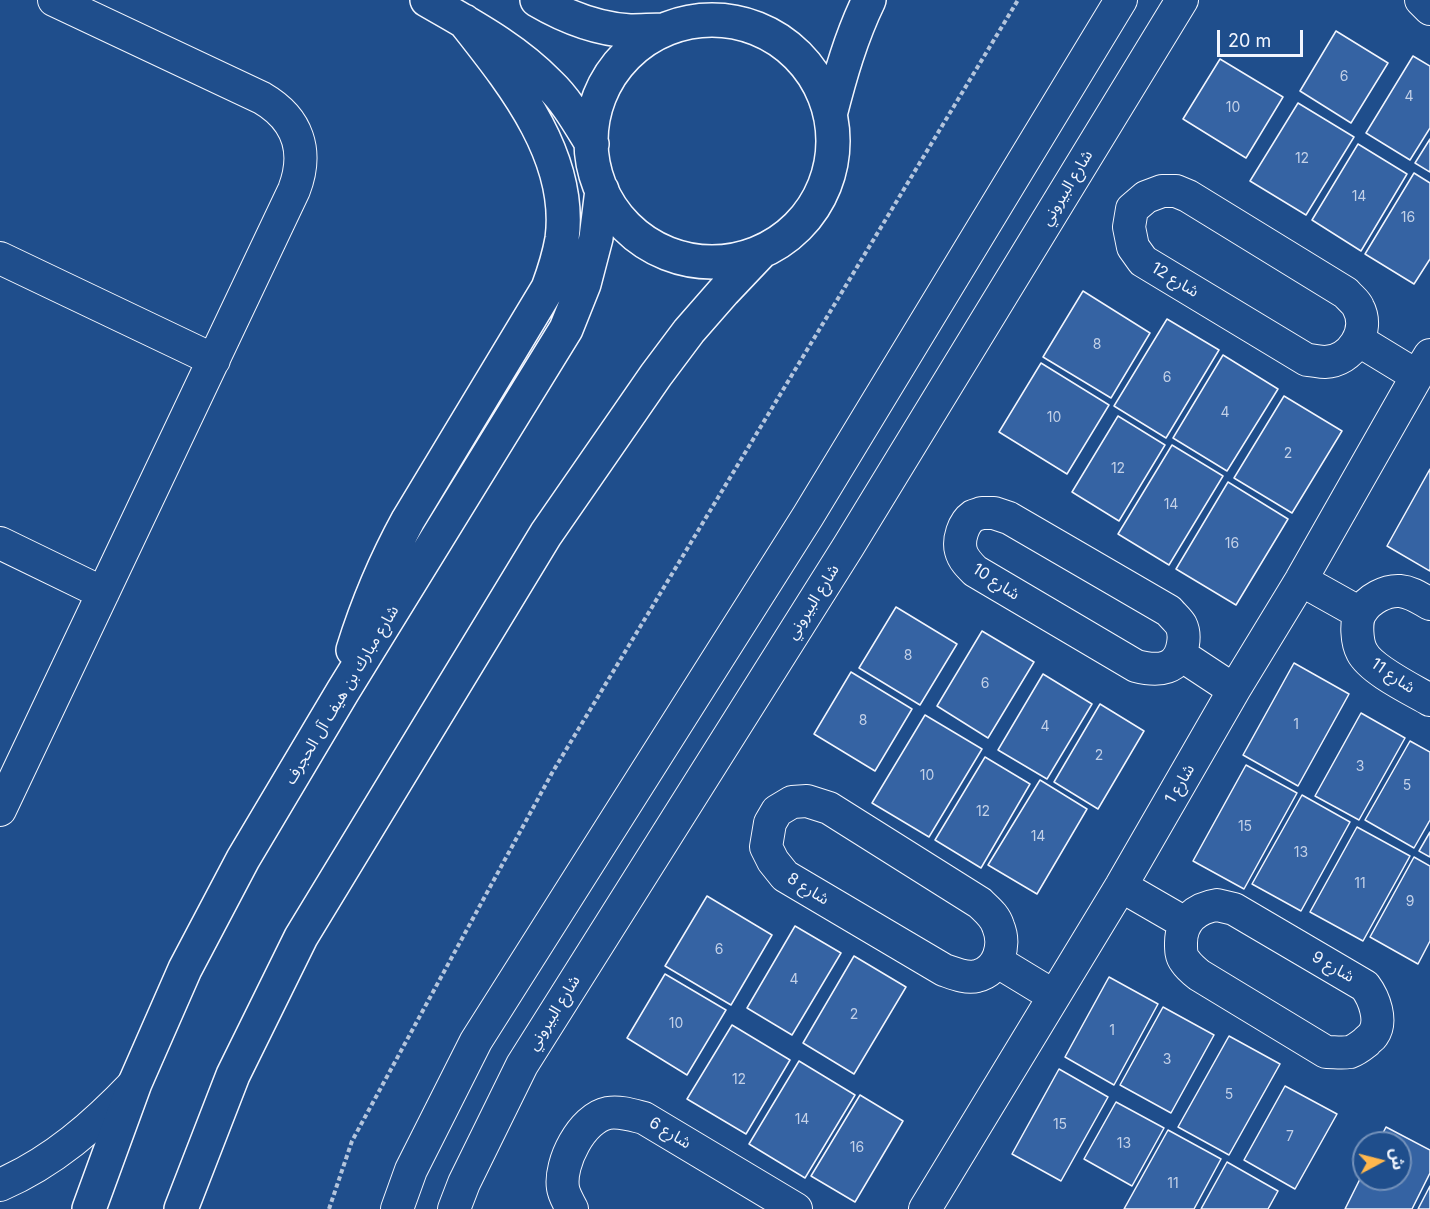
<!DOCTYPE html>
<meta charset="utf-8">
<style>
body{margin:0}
#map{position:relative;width:1430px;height:1209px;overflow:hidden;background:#1f4e8c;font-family:Inter,"Noto Sans Arabic",sans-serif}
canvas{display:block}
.north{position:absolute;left:1352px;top:1131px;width:60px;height:60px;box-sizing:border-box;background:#1f4e8c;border:2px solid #7391ba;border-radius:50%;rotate:83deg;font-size:16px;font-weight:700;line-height:24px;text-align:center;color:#f2f6ff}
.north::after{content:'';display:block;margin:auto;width:21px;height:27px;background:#ffb74d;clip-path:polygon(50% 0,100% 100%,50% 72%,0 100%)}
.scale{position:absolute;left:1217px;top:30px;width:86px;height:27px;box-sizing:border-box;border:3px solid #f2f6ff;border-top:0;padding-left:8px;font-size:18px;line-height:21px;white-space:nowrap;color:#f2f6ff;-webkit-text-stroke:4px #1f4e8c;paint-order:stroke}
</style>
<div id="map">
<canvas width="1430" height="1209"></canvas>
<div class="north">ش</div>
<div class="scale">20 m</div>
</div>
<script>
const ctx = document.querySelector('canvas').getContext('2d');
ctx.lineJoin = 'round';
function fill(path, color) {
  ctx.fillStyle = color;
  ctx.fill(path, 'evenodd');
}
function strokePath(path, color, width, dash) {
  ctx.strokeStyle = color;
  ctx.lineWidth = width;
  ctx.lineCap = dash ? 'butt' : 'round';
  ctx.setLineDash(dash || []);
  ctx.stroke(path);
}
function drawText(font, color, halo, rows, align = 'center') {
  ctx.font = font + ' Inter,"Noto Sans Arabic",sans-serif';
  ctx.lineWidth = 4.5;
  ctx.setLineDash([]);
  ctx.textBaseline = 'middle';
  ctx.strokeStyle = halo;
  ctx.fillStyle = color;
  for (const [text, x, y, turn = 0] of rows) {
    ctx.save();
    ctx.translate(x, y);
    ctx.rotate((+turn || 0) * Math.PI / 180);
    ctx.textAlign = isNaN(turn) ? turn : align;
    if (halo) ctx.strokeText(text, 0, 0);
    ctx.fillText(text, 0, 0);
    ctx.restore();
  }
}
const building = new Path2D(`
 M1336 31 1388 63 1351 123 1300 91Z
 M1413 56 1430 66V128L1410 160 1366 133Z
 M1220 59 1283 97 1246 158 1183 119Z
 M1298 103 1354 137 1306 215 1250 181Z
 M1430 139V172L1415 163Z
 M1358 144 1407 174 1361 251 1312 220Z
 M1414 173 1430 183V259L1414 284 1365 254Z
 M1083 291 1150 333 1111 398 1043 357Z
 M1167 319 1219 350 1166 438 1114 406Z
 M1223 355 1278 389 1227 471 1173 438Z
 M1041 363 1109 405 1067 474 999 432Z
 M1284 396 1342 431 1292 513 1234 478Z
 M1118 416 1165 445 1119 521 1072 492Z
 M1172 445 1223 476 1169 565 1118 534Z
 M1430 469V571L1387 546Z
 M1228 482 1288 519 1236 605 1176 569Z
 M896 607 957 644 920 705 859 668Z
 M982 631 1034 662 988 738 937 706Z
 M1294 663 1349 694 1298 786 1243 755Z
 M851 672 912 709 875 771 814 734Z
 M1043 674 1092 704 1047 779 998 750Z
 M1100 704 1144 731 1098 809 1054 782Z
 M1361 713 1405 738 1359 820 1315 796Z
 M925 715 982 749 929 837 872 803Z
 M1410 741 1430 752V820L1414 848 1365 820Z
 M985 757 1030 784 981 868 935 840Z
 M1246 765 1297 793 1244 889 1193 861Z
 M1040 780 1087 809 1037 894 988 865Z
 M1302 795 1350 822 1301 911 1252 884Z
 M1357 827 1410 856 1363 941 1310 912Z
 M1430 832V857L1419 851Z
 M1414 857 1430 866V941L1418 964 1370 937Z
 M707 896 772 935 731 1005 665 966Z
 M795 926 841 953 792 1035 747 1008Z
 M854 956 906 987 854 1074 803 1043Z
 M665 974 726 1010 687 1075 627 1038Z
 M1109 977 1158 1004 1114 1085 1065 1057Z
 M1163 1007 1214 1035 1171 1113 1120 1085Z
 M732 1025 790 1060 746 1134 687 1099Z
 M1229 1036 1280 1064 1229 1155 1178 1127Z
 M799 1061 855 1095 805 1178 749 1144Z
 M1059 1069 1108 1097 1061 1181 1012 1154Z
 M1285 1086 1337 1114 1295 1189 1244 1160Z
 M860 1095 903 1121 855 1202 811 1176Z
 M1116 1102 1164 1128 1132 1186 1084 1159Z
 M1386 1127 1430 1150V1173L1412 1209H1345L1364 1171V1179H1400V1143H1378Z
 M1168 1130 1221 1159 1194 1209H1124Z
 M1227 1162 1278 1191 1268 1209H1201Z
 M1430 1186V1209H1418Z`);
fill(building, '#3563a3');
strokePath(building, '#f2f6ff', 1.5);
const minor = new Path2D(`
 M1421 0 1430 9
 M1162 191H1176L1188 196 1346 293C1350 298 1356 302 1358 307 1371 331 1351 361 1325 362 1319 362 1313 360 1307 360L1143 261 1133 247 1129 227 1132 209 1146 197Z
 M0 258 214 360
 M1358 340 1417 376
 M982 513H994L1009 518 1169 611C1172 615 1178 620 1181 625 1184 631 1184 638 1183 644 1179 670 1159 672 1136 666L975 571C969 565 963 559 961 551 958 540 963 523 973 516 975 515 979 514 982 513Z
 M0 543 103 593
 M1301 580 1360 613
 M1430 604C1421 599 1412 592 1400 591 1386 590 1369 599 1361 612 1355 621 1357 643 1362 652 1371 670 1413 690 1430 700
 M1181 655 1234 690
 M807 801 829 808 980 903C987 910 995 916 998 926 1006 945 999 971 977 976 966 979 953 973 944 970L785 876 773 861 766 847 770 823 777 811 792 802Z
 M0 810 294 190C309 151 298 119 262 98L54 0
 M1121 886 1185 923
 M1217 905 1234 909 1365 986C1374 998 1383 1021 1373 1035 1371 1038 1368 1039 1366 1042 1361 1046 1356 1050 1350 1052 1342 1053 1334 1052 1326 1052L1199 975C1194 971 1189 967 1185 961 1181 956 1181 950 1181 943 1181 921 1196 908 1217 905Z
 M998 962 1054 996
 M0 1185C53 1162 95 1125 135 1083
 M397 1209 411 1170 476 1041 808 516 1121 0
 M454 1209 464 1183 522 1065 848 547 1182 0
 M572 1209C569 1203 564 1195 563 1188 559 1163 582 1118 608 1113 620 1111 632 1115 644 1118L796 1209
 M925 1209 1121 886 1234 690 1301 580 1417 376 1430 355`);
const major = new Path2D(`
 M427 0C470 25 514 48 549 84 567 101 579 123 592 144
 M537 0C566 17 596 29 630 31 641 31 653 30 664 30
 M591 141a121 121 0 1 1 242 0a121 121 0 1 1-242 0Z
 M830 115C840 76 851 37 869 0
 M353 650C367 605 385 562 408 520L548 288C554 272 559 256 562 239 573 156 512 82 464 21
 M89 1209 135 1083 185 969 243 859 343 691 566 329 584 284 596 238 602 190
 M181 1209 233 1075 301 937 546 534 656 375 689 331 724 291 761 252`);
strokePath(minor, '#f2f6ff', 34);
strokePath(major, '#f2f6ff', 36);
strokePath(new Path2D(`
 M329 1209 352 1141 552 773 1018 0`), '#b3c4dc', 4, [4.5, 3]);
strokePath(minor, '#1f4e8c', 32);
strokePath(major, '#1f4e8c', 33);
drawText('14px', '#c3d1e8', null, [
 ["6",1344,77],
 ["4",1409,97],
 ["10",1233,108],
 ["12",1302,159],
 ["14",1359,197],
 ["16",1408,218],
 ["8",1097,345],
 ["6",1167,378],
 ["4",1225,413],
 ["10",1054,418],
 ["2",1288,454],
 ["12",1118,469],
 ["14",1171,505],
 ["16",1232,544],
 ["8",908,656],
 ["6",985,684],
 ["8",863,721],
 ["1",1296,725],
 ["4",1045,727],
 ["2",1099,756],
 ["3",1360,767],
 ["10",927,776],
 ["5",1407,786],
 ["12",983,812],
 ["15",1245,827],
 ["14",1038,837],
 ["13",1301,853],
 ["11",1360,884],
 ["9",1410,902],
 ["6",719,950],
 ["4",794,980],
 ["2",854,1015],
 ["10",676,1024],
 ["1",1112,1031],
 ["3",1167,1060],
 ["12",739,1080],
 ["5",1229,1095],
 ["14",802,1120],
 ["15",1060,1125],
 ["7",1290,1137],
 ["13",1124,1144],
 ["16",857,1148],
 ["11",1173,1184]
]);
drawText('16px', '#f2f6ff', '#1f4e8c', [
 ["شارع البيروني",1067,188,-59],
 ["شارع 12",1175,280,31],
 ["شارع 10",996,582,33],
 ["شارع البيروني",813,602,-58],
 ["شارع 11",1393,676,34],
 ["شارع مبارك بن هيف آل الحجرف",342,695,-59],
 ["شارع 1",1180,784,-60],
 ["شارع 8",808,889,32],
 ["شارع 9",1333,967,30],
 ["شارع البيروني",554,1013,-58],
 ["شارع 6",670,1133,31]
]);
</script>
